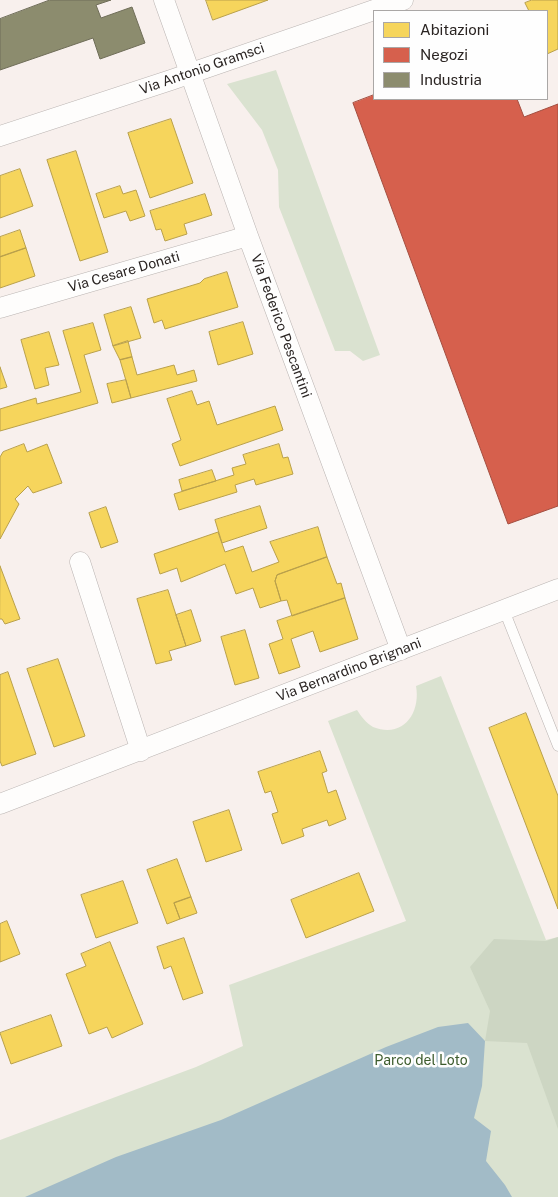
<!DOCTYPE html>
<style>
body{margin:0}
#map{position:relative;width:558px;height:1197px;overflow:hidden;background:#f8f0ed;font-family:"Public Sans",sans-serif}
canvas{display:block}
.legend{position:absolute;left:373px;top:10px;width:175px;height:90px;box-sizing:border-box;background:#fefefe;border:1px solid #aaa7a6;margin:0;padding:6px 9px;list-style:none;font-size:15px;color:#2b2523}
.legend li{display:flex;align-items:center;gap:10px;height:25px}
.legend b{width:25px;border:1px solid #aaa7a6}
</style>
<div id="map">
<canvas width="558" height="1197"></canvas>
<ul class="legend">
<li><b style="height:14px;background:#f6d55c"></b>Abitazioni</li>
<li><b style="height:14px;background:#d6604d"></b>Negozi</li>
<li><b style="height:14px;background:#8c8c6e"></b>Industria</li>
</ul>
</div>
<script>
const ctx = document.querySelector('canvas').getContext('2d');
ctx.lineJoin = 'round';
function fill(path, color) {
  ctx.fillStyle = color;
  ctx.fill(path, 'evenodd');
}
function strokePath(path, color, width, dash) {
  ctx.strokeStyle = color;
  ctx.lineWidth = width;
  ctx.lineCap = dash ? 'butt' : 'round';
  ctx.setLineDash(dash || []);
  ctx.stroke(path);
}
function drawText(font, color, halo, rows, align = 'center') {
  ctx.font = font + ' "Public Sans",sans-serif';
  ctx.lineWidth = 5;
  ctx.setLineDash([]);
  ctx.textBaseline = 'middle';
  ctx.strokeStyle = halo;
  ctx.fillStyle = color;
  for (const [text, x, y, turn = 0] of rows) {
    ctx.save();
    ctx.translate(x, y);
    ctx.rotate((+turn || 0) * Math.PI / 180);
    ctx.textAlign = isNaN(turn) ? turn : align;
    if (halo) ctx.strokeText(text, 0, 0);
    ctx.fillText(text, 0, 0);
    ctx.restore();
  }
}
fill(new Path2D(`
 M276 70 380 355 363 361 350 351H335L279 207 278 170 262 130 227 84Z
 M441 676 546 940 558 937V1197H0V1140L196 1067 243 1046 229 985 406 921 328 721 357 710C361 716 366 723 373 727 403 739 421 713 416 686Z`), '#dae2d0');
fill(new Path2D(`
 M558 937V1129L527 1043 485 1041 490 1011 470 967 494 939 546 941Z`), '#cdd6c3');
fill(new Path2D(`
 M468 1023 485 1041 482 1086 474 1118 491 1131 486 1161 505 1185 512 1197H25L116 1157 221 1120 386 1047 438 1027Z`), '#a2bbc7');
const homes = new Path2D(`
 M206 0H268L213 20Z
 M532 0H558V49L547 54V11H529L525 3Z
 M171 119 193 183 150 198 128 133Z
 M76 151 108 252 80 261 47 160Z
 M20 169 33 206 0 218V176Z
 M120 186 123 194 136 190 145 216 130 221 126 211 104 218 96 194Z
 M205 194 212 215 184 224 187 234 165 241 161 229 156 230 150 211Z
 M20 230 26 248 0 257V237Z
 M26 248 35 276 0 288V257Z
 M227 272 238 307 165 329 162 320 154 323 147 299 200 283 204 279Z
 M131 307 141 338 113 346 104 315Z
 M243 322 253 354 218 365 209 332Z
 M93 323 101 350 84 355 98 403 0 431V409L36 398 37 404 81 392 63 331Z
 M49 332 59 365 45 368 49 385 35 389 21 340Z
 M128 341 132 357 120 360 113 346Z
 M132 357 137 375 174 365 177 375 194 370 197 381 131 398 120 360Z
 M0 367 7 387 0 389Z
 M126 380 131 398 112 403 107 384Z
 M192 391 197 405 209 401 217 425 275 406 283 430 180 466 172 444 181 440 167 399Z
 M24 444 27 452 47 444 62 483 33 493 28 486 15 499 19 504 0 539V457L3 452Z
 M279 444 283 458 288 457 293 474 256 485 254 479 235 485 237 492 179 510 174 494 234 475 232 468 246 464 243 455Z
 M212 470 216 481 182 491 179 480Z
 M260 506 267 528 222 543 215 520Z
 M106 507 118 542 101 548 89 513Z
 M318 527 327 557 277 575 275 581 281 601 260 608 253 588 236 594 225 564 181 582 177 568 160 574 154 554 218 532 225 552 243 546 252 572 279 562 270 542Z
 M327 557 337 584 341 583 345 598 292 616 287 600 281 601 275 581 277 575Z
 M0 566 20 619 5 624 2 619H0Z
 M168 590 186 646 169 651 172 660 156 664 137 599Z
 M345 598 358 639 320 652 313 631 291 639 300 667 279 674 269 644 283 639 277 621Z
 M191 610 201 641 186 646 176 615Z
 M245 630 259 678 235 685 221 637Z
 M58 659 85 736 54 747 27 669Z
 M8 672 36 754 2 766 0 761V675Z
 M526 713 558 796V909L489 728Z
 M320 751 327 771 322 773 328 793 336 790 346 819 329 826 327 820 302 829 304 836 282 844 272 814 278 812 271 791 265 793 258 772Z
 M229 810 242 850 206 862 193 822Z
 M177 859 191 897 174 903 180 919 167 924 147 870Z
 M359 873 374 911 306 938 291 900Z
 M123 881 138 923 96 938 81 895Z
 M191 897 197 913 180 919 174 903Z
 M7 921 20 954 0 962V924Z
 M184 938 203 993 183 1000 171 966 164 969 157 947Z
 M110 942 143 1024 112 1038 107 1027 89 1034 66 974 86 966 81 954Z
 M51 1015 62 1046 11 1064 0 1033Z`);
fill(homes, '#f6d55c');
strokePath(homes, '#b9a04b', 1);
const shops = new Path2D(`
 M374 95V99H517L524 117 558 104V506L508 524 353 103Z`);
fill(shops, '#d6604d');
strokePath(shops, '#a34e40', 1);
const industry = new Path2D(`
 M50 0H111L96 5 101 18 132 7 145 43 100 59 93 38 0 70V19Z`);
fill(industry, '#8c8c6e');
strokePath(industry, '#6f6d58', 1);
const lane = new Path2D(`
 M504 610 558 746`);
const street = new Path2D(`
 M164 0 248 236 401 650
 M0 136 171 80 403 0
 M0 308 248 236
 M80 562 141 751
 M0 804 558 589`);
strokePath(lane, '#bab4b2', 11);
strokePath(street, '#bab4b2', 21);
strokePath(lane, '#fefdfc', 10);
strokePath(street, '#fefdfc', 20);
drawText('14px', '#2b2523', '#fefefe', [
 ["Via Antonio Gramsci",202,69,-19],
 ["Via Cesare Donati",124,272,-16],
 ["Via Federico Pescantini",281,326,70],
 ["Via Bernardino Brignani",349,670,-21]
]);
drawText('14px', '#3d5c2d', '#fefefe', [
 ["Parco del Loto",421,1061]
]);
</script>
